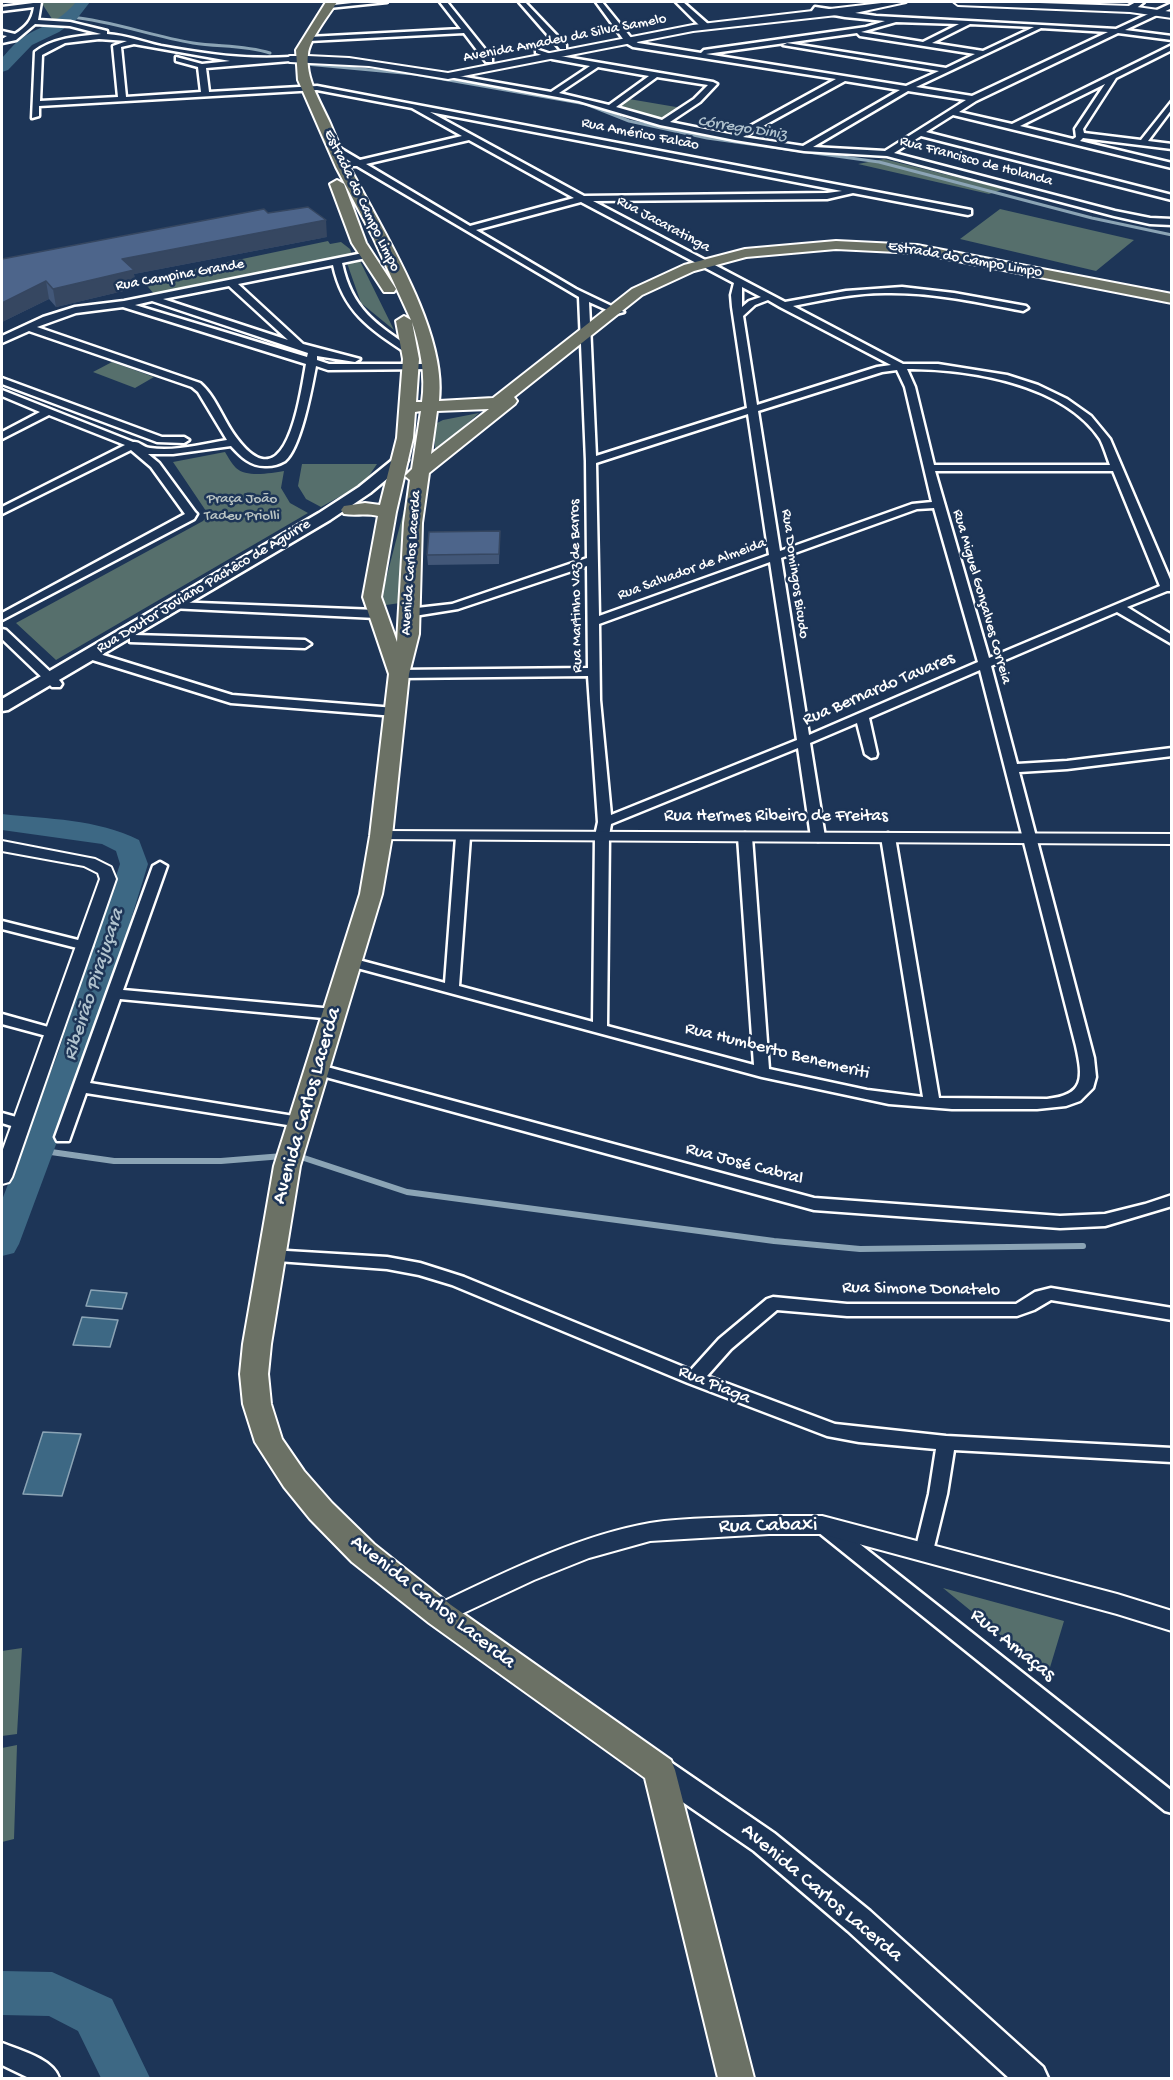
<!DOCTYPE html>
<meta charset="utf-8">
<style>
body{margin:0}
#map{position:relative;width:1173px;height:2080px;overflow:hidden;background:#1d3557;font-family:"Gochi Hand",sans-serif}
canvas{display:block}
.frame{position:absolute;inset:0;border:3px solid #fff;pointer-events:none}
</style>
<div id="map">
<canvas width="1173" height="2080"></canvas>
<div class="frame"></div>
</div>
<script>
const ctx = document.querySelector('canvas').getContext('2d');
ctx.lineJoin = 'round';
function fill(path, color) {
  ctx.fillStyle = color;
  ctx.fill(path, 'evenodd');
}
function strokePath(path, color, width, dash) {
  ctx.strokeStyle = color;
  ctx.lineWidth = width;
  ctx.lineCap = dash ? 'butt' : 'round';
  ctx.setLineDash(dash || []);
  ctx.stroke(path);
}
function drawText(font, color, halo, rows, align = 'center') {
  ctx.font = font + ' "Gochi Hand",sans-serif';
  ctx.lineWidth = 5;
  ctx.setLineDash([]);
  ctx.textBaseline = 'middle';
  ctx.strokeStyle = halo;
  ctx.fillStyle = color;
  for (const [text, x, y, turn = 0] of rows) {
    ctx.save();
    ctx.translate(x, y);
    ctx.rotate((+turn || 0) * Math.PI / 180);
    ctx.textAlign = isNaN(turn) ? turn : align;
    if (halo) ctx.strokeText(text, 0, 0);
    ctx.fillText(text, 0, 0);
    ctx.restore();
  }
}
fill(new Path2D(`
 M41 2H83L65 21 54 22Z
 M629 99 682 108 660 121 614 106Z
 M884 159 1004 189 989 194 858 164Z
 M1000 209 1134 240 1096 271 960 239Z
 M328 241 330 244 341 242 350 249 352 255 155 295 142 280Z
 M360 261 394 330 361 303 347 263Z
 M112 362 154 377 135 388 93 372Z
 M479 413 439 449H435V424L443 420Z
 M225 452C228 457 232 464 236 468 247 478 271 473 284 471L281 488 290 503 308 513 56 660 16 623 203 521 207 516 206 511 173 462Z
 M302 464H377L364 483 321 507 306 499 298 486Z
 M412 500C405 534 398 569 400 603L379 606 406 502Z
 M943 1588 1064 1621 1048 1674Z
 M22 1648 17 1734 2 1736V1651Z
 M17 1745 14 1839 2 1842V1748Z`), '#566f6c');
const water = new Path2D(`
 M91 1290 127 1293 122 1309 86 1306Z
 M82 1317 118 1320 110 1347 73 1345Z
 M43 1432 81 1434 62 1496 23 1494Z`);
fill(water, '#3d6884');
strokePath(water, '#8ba4b5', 1.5);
strokePath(new Path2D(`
 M71 17C113 21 151 36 193 43 219 47 244 45 270 53
 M306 64 414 74 586 104 629 121 707 138 879 162 1092 218 1172 235`), '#8ba4b5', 3);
strokePath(new Path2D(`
 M37 1150 114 1161H221L283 1156
 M298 1156 407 1192 774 1241 860 1249 1083 1246`), '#8ba4b5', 6);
fill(new Path2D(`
 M76 2H90L76 20 59 32 32 45 8 70 2 72V58C8 52 14 43 22 38 44 24 57 24 76 2Z
 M2 814C48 819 97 819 139 840L148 864 90 1053 19 1244 14 1253 2 1256V1200L58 1053 120 864 116 851 102 844 2 830Z
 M2 1971 52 1972 112 1999 150 2078H101L78 2031 49 2016 2 2015Z`), '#3d6884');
const minor = new Path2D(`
 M41 2 38 20 70 22 107 31V34C126 35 143 42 161 46 205 54 246 60 290 57L294 59 290 61 206 68 209 92 317 86 971 210V214L968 215 853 193 827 199 593 201 785 302 846 291 902 287 954 293 1026 306 1028 308 1023 311C977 302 931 292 885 293 854 293 823 300 793 306L903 364H938L1007 375 1038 385 1067 399 1091 416 1110 439 1172 584V591H1167L1127 607 1172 635V644L1117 612 991 666 1017 764 1067 761 1172 748V756L1067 769 1019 772 1094 1058 1096 1077 1093 1088 1080 1101 1066 1106 1037 1109H952L889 1104 762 1077 346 965 344 962 351 958 445 983 456 837 463 833 470 837 459 986 593 1022 595 836 598 822 588 676 399 678 393 674 399 670 588 668 587 566 458 609 408 617 402 613 408 609 452 604 587 558 586 461 579 297 357 166H351V162L331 149 338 147 360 160 462 136 412 108 317 90 39 106V116L32 118 35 52C53 38 79 36 101 34L70 26 35 24 16 40 2 43V39L7 36 2 35V31L15 34C26 27 32 21 34 7L2 11V7ZM99 39 127 41 113 46 118 97 40 101 42 55 65 43ZM134 44 230 61 202 64 176 57V61L198 67 201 92 126 97 121 47ZM430 112 842 191 827 193 584 196ZM469 140 574 198 470 226 366 164ZM581 202 734 283 731 295 732 307 747 408 596 456 589 302 616 314 624 312 576 289 476 230ZM742 287 761 297 749 301 742 307ZM768 300 780 307 891 365 877 367 757 405 743 316 755 305ZM907 369C968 369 1063 383 1100 439 1104 447 1107 457 1110 465H934L915 387ZM897 370 905 387 932 502 912 504 780 551 758 411 882 372ZM748 414 769 555 599 616 596 463ZM935 471H1113L1160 586 989 658ZM934 508 978 662 809 735 781 558 917 509ZM770 562 797 740 611 815 600 700 599 624ZM980 670 1076 1046C1083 1078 1085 1095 1047 1099L939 1098 895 837 888 833 881 837 923 1097 867 1090 769 1069 752 837 745 833 738 837 754 1065 607 1026 609 836 611 824 798 748 811 837 818 841 823 840 825 837 810 743 857 723 865 754 871 758 876 757 877 754 869 718Z
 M361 2H387L329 8 325 6Z
 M440 2H447L492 58V62H486L464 33 309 41 305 39 309 37 461 29Z
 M519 2H525L566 45V49H560Z
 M596 2H602L632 39 638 43 701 53 704 50 866 27 885 21 845 17 812 11 815 7 876 16 1116 29 1172 3V8L1125 30 1172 36V40L1118 33 976 101 959 112 1012 124 1172 45V50L1116 78 1083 129 1084 133 1141 140 1172 101V109L1148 141 1172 144V149L1083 138 1080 141 1172 163V168L953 115 926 132 1172 195V200L921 136 894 153 1115 211 1150 218 1172 219V225L1150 224 1114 216 887 156 804 151 735 140 660 125 579 101 444 76 448 74 551 92 590 66 552 59 536 53V49L554 55 713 82 717 84 700 102 670 122 734 135 836 79 633 47 626 43ZM896 22 959 24 923 42 861 32ZM970 24 1034 27 983 51 932 43ZM1041 28 1108 32 972 96 916 87ZM857 33 860 36 975 54 946 68 787 43 783 45 939 71 906 86 706 54ZM598 67 649 76 609 105 559 93ZM657 77 708 85 694 99 662 120 616 107ZM845 81 900 90 803 146 743 137ZM1105 84 1075 129 1076 137 1073 139 1020 126ZM908 91 966 100 885 151 813 147Z
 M676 2H683L708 24V28H702Z
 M1136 2H1144L1133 11H1127V7Z
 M368 252 371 253V257L342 263C352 310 376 324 414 350V354H408C370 329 343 312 333 265L238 284 303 344 360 359 355 362 317 356V360L329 364H429L434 367 432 369 328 370 316 366C312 387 301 448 285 461 280 464 273 466 267 466 251 467 241 457 231 446L173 454H148L159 463 195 512 197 514 194 519 2 620V613L185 514 151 467 131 450 2 514V507L125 445 49 415 2 439V432L40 412 2 396V390L133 442C140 441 142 447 150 448 174 452 203 444 227 440L198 392 192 387 29 331 2 343V336L43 317 75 307 124 301ZM229 286 288 340 163 299ZM152 301 308 353 307 357 135 305ZM123 307 306 364C299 403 285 508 233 433 222 417 215 396 200 383L37 327 76 313Z
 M2 378 162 437H184L189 440 184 443 157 442 2 384Z
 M174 602 376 610 382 614 376 618 170 608 168 606Z
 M2 629 6 630 60 681 62 684 60 687H52L2 639Z
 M134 635 305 640 311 644 305 648 130 642V636Z
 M90 651 232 695 395 708 401 712 395 716 231 703 86 658 84 655Z
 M160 862 167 866 123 990 334 1009 341 1014 334 1019 120 999 90 1083 300 1117 308 1122 306 1126 300 1127 86 1093 69 1141H57L55 1137 153 866Z
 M2 921 90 943 92 946 85 950 2 929Z
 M2 1014 59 1030 61 1033 54 1038 2 1024Z
 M316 1064 814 1198 1060 1216 1105 1214 1145 1204 1172 1195V1206L1105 1226 1060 1228 814 1210 311 1073 308 1069Z
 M2 1113 27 1120 29 1124 27 1128 21 1129 2 1123Z
 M270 1250 387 1257 420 1263 464 1277 691 1370 719 1339 767 1299 773 1297 847 1304H1016L1035 1292 1051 1288 1172 1308V1320L1051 1300 1034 1310 1017 1316H847L777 1310 731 1349 707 1376 835 1424 946 1436 1172 1448V1462L954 1450 947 1494 933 1551 931 1556 924 1559 917 1556 915 1551 929 1494 936 1449 859 1442 827 1436 688 1383 452 1285 419 1275 387 1269 264 1260 262 1256 264 1252Z
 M825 1520 832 1522 1172 1791V1813L1165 1811 818 1532 816 1527 818 1522Z
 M2 2043C20 2050 53 2059 59 2078H29L2 2065Z`);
const tertiary = new Path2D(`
 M890 2H906L855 13 693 31 448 79 369 66 290 62 285 59 290 56H308L349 58 448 73 693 25Z
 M954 2H1009L1130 6 1172 12V18L1130 12 958 5Z
 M381 831 1172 834V844L375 839 373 836Z
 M2 841 95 859 111 867 116 879 12 1177 9 1182 2 1184V1152L100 879 98 873 84 866 2 851Z
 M769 1516H822L1117 1594 1172 1611V1631L1117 1614 822 1534H769L650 1541 589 1558 534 1580 440 1624 432 1621 428 1614 432 1607C499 1575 576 1536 650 1523 686 1517 731 1518 769 1516Z`);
const secondary = new Path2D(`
 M401 456 406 457 408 460 406 463 370 493 330 520 8 710 2 711V699L319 513 359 487 396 457Z
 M659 1757 669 1761 774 1833 870 1911 1043 2067 1048 2078H1009L848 1931 754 1851 649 1779 645 1770 649 1761Z`);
const primary = new Path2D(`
 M326 2H337C329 15 309 40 308 54 305 78 320 101 330 123 336 138 343 153 350 168 382 230 448 332 439 401L493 398 632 289 684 265 745 249 836 241 917 245 1172 294V303L917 253 836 249 746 257 694 271 642 295 514 397 517 401 515 404 429 473 422 523 419 634 409 674 392 836 382 894 300 1166 271 1344 268 1374 271 1404 282 1439 304 1471 332 1503 374 1544 451 1605 671 1760 675 1770 754 2078H718L645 1778 429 1623 352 1562 310 1519 284 1487 255 1442 243 1404 240 1374 243 1344 274 1166 360 894 370 836 389 674 363 597 378 516C366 513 355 516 344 514L341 510 344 506 365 503 380 505 397 438 403 359 396 321 404 316 411 320 373 237 336 167 298 80 296 50ZM412 322C420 346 426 376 422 402H416L419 359ZM489 409 431 454 437 411ZM421 411 412 469 405 476 410 480 404 523 397 642 381 597 396 512 413 438 415 412Z
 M337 180 344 184 366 243 396 289 394 292H384L352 243 330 184Z`);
strokePath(minor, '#fff', 5);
strokePath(tertiary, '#fff', 4);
strokePath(secondary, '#fff', 5);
strokePath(primary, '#fff', 4);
fill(minor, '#1d3557');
fill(tertiary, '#1d3557');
fill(secondary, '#1d3557');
fill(primary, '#6b7165');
fill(new Path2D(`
 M327 237 134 274 136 288 56 307 49 299 2 322V259Z
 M500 531 499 564 428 565 427 555Z`), '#425778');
fill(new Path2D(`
 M326 220 327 237 134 274 136 288 56 307 53 289 122 259Z
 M46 281 49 299 2 322V303Z`), '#364761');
const building = new Path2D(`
 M308 207 326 220 122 259 134 270 53 289 46 281 2 303V259L264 209 268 213Z
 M500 531 499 554 427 555 429 532Z`);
fill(building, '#4d658b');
strokePath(building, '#364761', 1.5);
drawText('15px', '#fff', '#1d3557', [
 ["Avenida Amadeu da Silva Samelo",565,39,-11],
 ["Rua Américo Falcão",640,135,11],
 ["Rua Francisco de Holanda",976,162,15],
 ["Estrada do Campo Limpo",361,201,64],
 ["Rua Jacaratinga",663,225,28],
 ["Estrada do Campo Limpo",965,260,10],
 ["Rua Campina Grande",180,276,-10],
 ["Avenida Carlos Lacerda",412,563,-86],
 ["Rua Salvador de Almeida",692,570,-20],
 ["Rua Domingos Bicudo",794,574,82],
 ["Rua Martinho Vaz de Barros",577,586,-91],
 ["Rua Doutor Joviano Pachêco de Aguirre",204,587,-31],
 ["Rua Miguel Gonçalves Correia",981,597,74]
]);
drawText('15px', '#bbc5c4', '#1d3557', [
 ["Praça João",242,500],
 ["Tadeu Priolli",242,517]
]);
drawText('italic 16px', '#b1c3ce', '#1d3557', [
 ["Córrego Diniz",742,129,9]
]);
drawText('18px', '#fff', '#1d3557', [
 ["Rua Bernardo Tavares",879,690,-23],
 ["Rua Hermes Ribeiro de Freitas",776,817],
 ["Rua Humberto Benemeriti",777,1052,14],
 ["Rua José Cabral",744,1165,15],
 ["Rua Simone Donatelo",921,1290,1],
 ["Rua Piaga",714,1386,22]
]);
drawText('italic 20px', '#b1c3ce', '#1d3557', [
 ["Ribeirão Pirajuçara",95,985,-72]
]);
drawText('21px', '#fff', '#1d3557', [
 ["Avenida Carlos Lacerda",308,1106,-74],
 ["Rua Cabaxi",768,1527,-1],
 ["Avenida Carlos Lacerda",432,1603,38],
 ["Rua Amaças",1012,1646,39],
 ["Avenida Carlos Lacerda",821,1894,40]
]);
</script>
